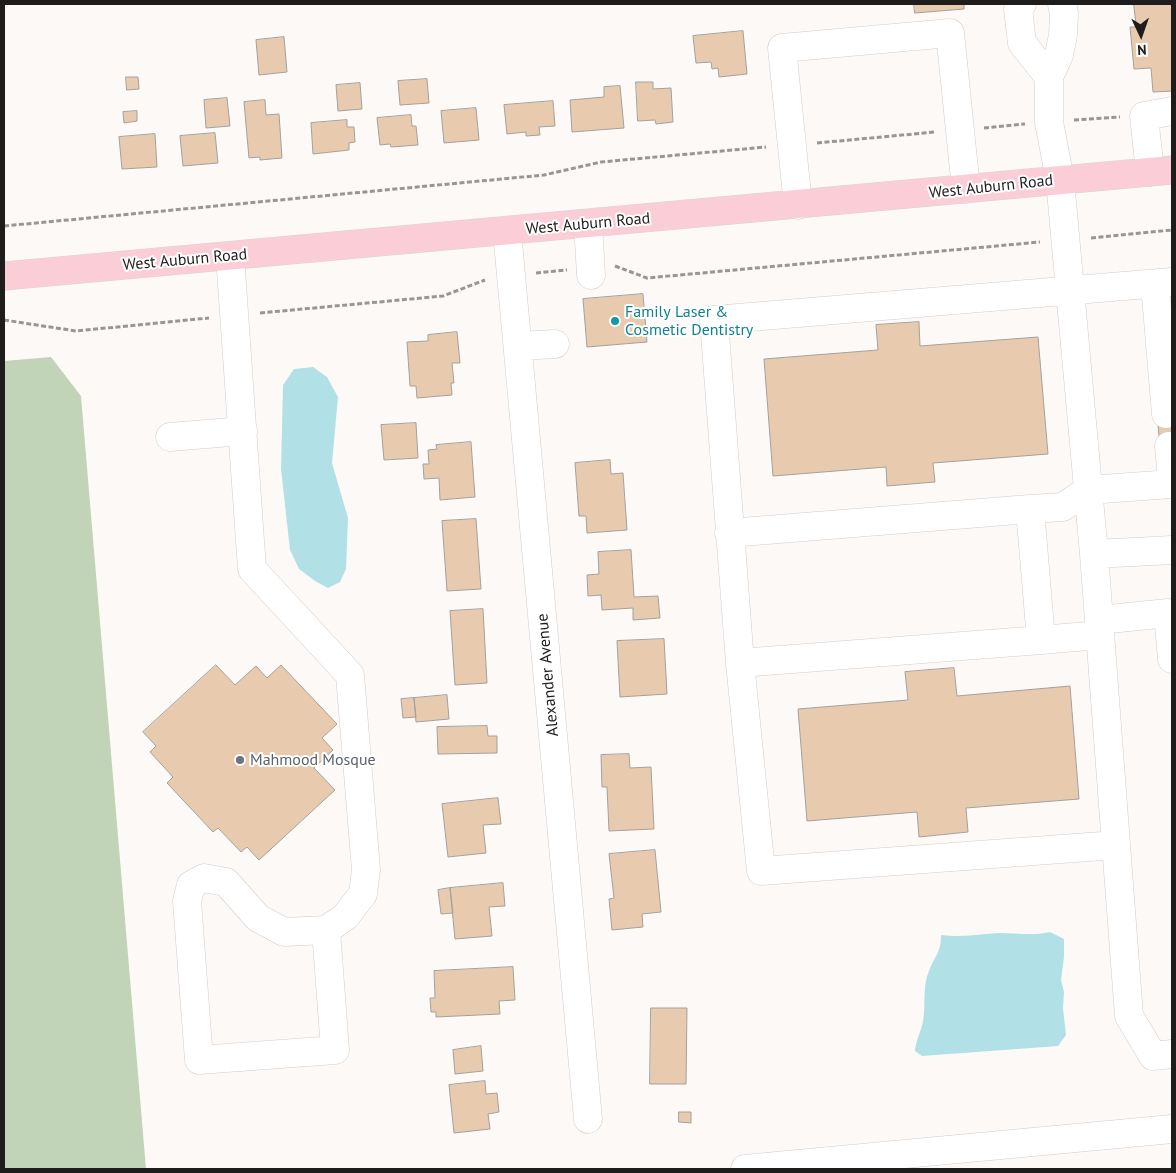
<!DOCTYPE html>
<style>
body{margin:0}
#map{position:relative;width:1176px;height:1173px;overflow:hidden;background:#fdf9f7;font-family:"PT Sans",sans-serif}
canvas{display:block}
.frame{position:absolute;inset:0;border:5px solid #1e1d1c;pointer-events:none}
.north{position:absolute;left:1116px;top:10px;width:50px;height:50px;-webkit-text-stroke:4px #fff;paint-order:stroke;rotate:177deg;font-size:14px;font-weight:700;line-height:20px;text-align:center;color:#1e1d1c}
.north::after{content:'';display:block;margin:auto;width:18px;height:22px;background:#1e1d1c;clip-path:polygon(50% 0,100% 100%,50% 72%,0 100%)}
</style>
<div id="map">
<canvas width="1176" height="1173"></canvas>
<div class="frame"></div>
<div class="north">N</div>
</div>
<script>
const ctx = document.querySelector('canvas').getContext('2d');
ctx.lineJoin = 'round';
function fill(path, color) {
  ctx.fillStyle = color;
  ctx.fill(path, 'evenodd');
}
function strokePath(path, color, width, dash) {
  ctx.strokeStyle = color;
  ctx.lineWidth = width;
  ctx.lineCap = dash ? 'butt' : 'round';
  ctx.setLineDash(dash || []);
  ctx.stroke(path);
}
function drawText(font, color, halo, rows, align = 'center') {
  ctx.font = font + ' "PT Sans",sans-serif';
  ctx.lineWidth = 4;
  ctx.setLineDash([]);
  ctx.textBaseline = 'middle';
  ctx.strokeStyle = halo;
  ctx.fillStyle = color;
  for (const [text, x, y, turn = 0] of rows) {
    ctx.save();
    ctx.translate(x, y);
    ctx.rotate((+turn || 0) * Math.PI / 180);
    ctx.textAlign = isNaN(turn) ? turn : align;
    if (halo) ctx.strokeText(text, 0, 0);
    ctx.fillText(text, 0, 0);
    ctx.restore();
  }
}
fill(new Path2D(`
 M51 357 81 396 146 1169H4V361Z`), '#c2d4b8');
fill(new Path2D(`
 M313 367 327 377 338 397 332 463 348 518 346 569 340 582 328 588 315 581 299 569 290 550 281 469 283 385 294 369Z
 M1050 932 1064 939V957L1061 980 1064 992 1063 1008 1066 1035 1058 1046 922 1056 915 1051C916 1039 921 1032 923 1021 926 1005 922 987 929 971 935 955 941 953 941 935 960 938 980 934 999 933 1017 933 1033 936 1050 932Z`), '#b1e1e6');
const building = new Path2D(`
 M914 4H964V9L915 13Z
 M1134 4H1172V91L1153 92 1151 68 1134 69 1130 27H1136Z
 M743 31 747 74 719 77 718 68 712 69 711 62 696 63 693 36Z
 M284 37 287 72 259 75 256 40Z
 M126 77H138L139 89 127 90Z
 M427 79 429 103 400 105 398 81Z
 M636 82H653V89L671 88 673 122 656 124 655 120 638 121Z
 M360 83 362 109 338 111 336 85Z
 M620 86 624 128 572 132 570 100 604 97V87Z
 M227 98 230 126 206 128 204 100Z
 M265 100 266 115 279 114 282 158 260 160V157L249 158 244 102Z
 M553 101 555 126 539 127 540 135 526 136V132L507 134 504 105Z
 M476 108 479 140 444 143 441 111Z
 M137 111V121L124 123 123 112Z
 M411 115 412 126H416L418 145 391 147 390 144 380 145 377 118Z
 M347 120V127H354L355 142 349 143V150L313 154 311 123Z
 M215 133 218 163 183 166 180 136Z
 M155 134 157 167 122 169 119 137Z
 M643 294 647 342 587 347 583 299Z
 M919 322 920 346 1038 337 1048 454 933 463 935 482 887 486 886 467 773 476 764 359 878 350 876 325Z
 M457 332 460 363H452L454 383H451L452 395 417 398 416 386H410L407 342 428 341V335Z
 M1172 414V445L1160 446 1157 415Z
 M416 423 418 458 384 460 381 425Z
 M471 442 475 497 440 500 439 478 424 479 423 464H429L428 450 437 449 436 445Z
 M610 460 611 474 623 473 627 530 587 533 586 516H579L575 463Z
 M476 519 481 589 447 591 442 521Z
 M631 550 634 597 658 596 660 618 633 620V608L602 610 601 595 588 596 587 575 599 574 598 552Z
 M483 609 487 683 455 685 450 611Z
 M664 639 667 694 620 697 617 641Z
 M216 665 235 685 256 666 267 678 281 665 337 724 322 738 333 750 314 768 335 790 259 860 247 847 241 852 218 828 213 832 167 783 173 777 150 752 156 746 143 732Z
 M954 668 957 696 1070 686 1079 799 966 808 968 832 919 837 917 812 807 821 798 709 908 700 905 672Z
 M447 695 449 719 416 722 414 698Z
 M414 698 416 717 403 718 401 699Z
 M487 726 488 736H497V753L438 754 437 727Z
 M629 754 630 768 651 767 654 829 609 831 607 787H602L601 755Z
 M498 798 501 824 483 825 486 853 448 857 442 804Z
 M655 850 661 912 642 914 643 927 612 930 609 899 614 898 609 854Z
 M503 883 505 906 489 907 492 936 455 939 450 888Z
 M450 888 453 913 441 914 438 890Z
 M513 967 515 1000 499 1001 500 1014 436 1017V1012H431L430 998H435L434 971Z
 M651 1008H687L686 1084H650Z
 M481 1046 483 1071 455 1074 453 1050Z
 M485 1081 486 1094 497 1093 499 1112 488 1114 490 1129 454 1133 449 1085Z
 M679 1112H691V1123L679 1122Z`);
fill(building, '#e8caaf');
strokePath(building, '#a3a19e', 1);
const minor = new Path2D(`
 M1022 4 1018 9 1022 43 1049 77
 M1062 4 1064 13 1063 35 1059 55 1049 77V122L1060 180 1094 554 1172 550
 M1150 172 1144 116 1172 111
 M798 205 782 48 950 33 966 189
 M588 224 591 275
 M507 231 588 1119
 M230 256 252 569 350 675 366 870 363 894 345 917 326 930 284 932 258 918 226 882 204 878 191 885 187 901 199 1060 335 1050 326 930
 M1155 284 1166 414
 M519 346 555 344
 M170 437 243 431
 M1169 446 1172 480
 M1030 509 1063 507 1088 490 1172 484
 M729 533 1030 509 1041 640 1100 635
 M1094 554 1129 1016 1153 1056 1172 1054
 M1099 620 1168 613 1172 659
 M740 663 1041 640
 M1116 845 761 871 740 663 714 320 1172 282
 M745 1169 1172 1129`);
const major = new Path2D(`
 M4 276 1172 170`);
strokePath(minor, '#d0cdca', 29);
strokePath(major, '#d6d6d6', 29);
strokePath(new Path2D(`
 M1074 120 1120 117
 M984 128 1025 124
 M817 143 935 132
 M4 226 544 175 601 162 766 147
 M1091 238 1172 230
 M615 266 647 278 1040 242
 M536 273 567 270
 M260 313 443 296 485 280
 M4 320 76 331 209 318`), '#989694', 3, [5, 2.5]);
strokePath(minor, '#fff', 28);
strokePath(major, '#fbcdd7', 28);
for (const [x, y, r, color] of [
 [615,321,5,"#0f9aa8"],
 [240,760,5,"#6b7280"]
]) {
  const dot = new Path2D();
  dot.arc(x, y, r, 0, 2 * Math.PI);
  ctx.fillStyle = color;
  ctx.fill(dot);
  strokePath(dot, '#fff', 2);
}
drawText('16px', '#1e1d1c', '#fff', [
 ["West Auburn Road",991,187,-6],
 ["West Auburn Road",588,224,-5],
 ["West Auburn Road",185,260,-5],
 ["Alexander Avenue",548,675,-95]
]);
drawText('16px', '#0d838f', '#fff', [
 ["Family Laser &",625,312],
 ["Cosmetic Dentistry",625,330]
], 'left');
drawText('16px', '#5b616d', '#fff', [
 ["Mahmood Mosque",250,760]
], 'left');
</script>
